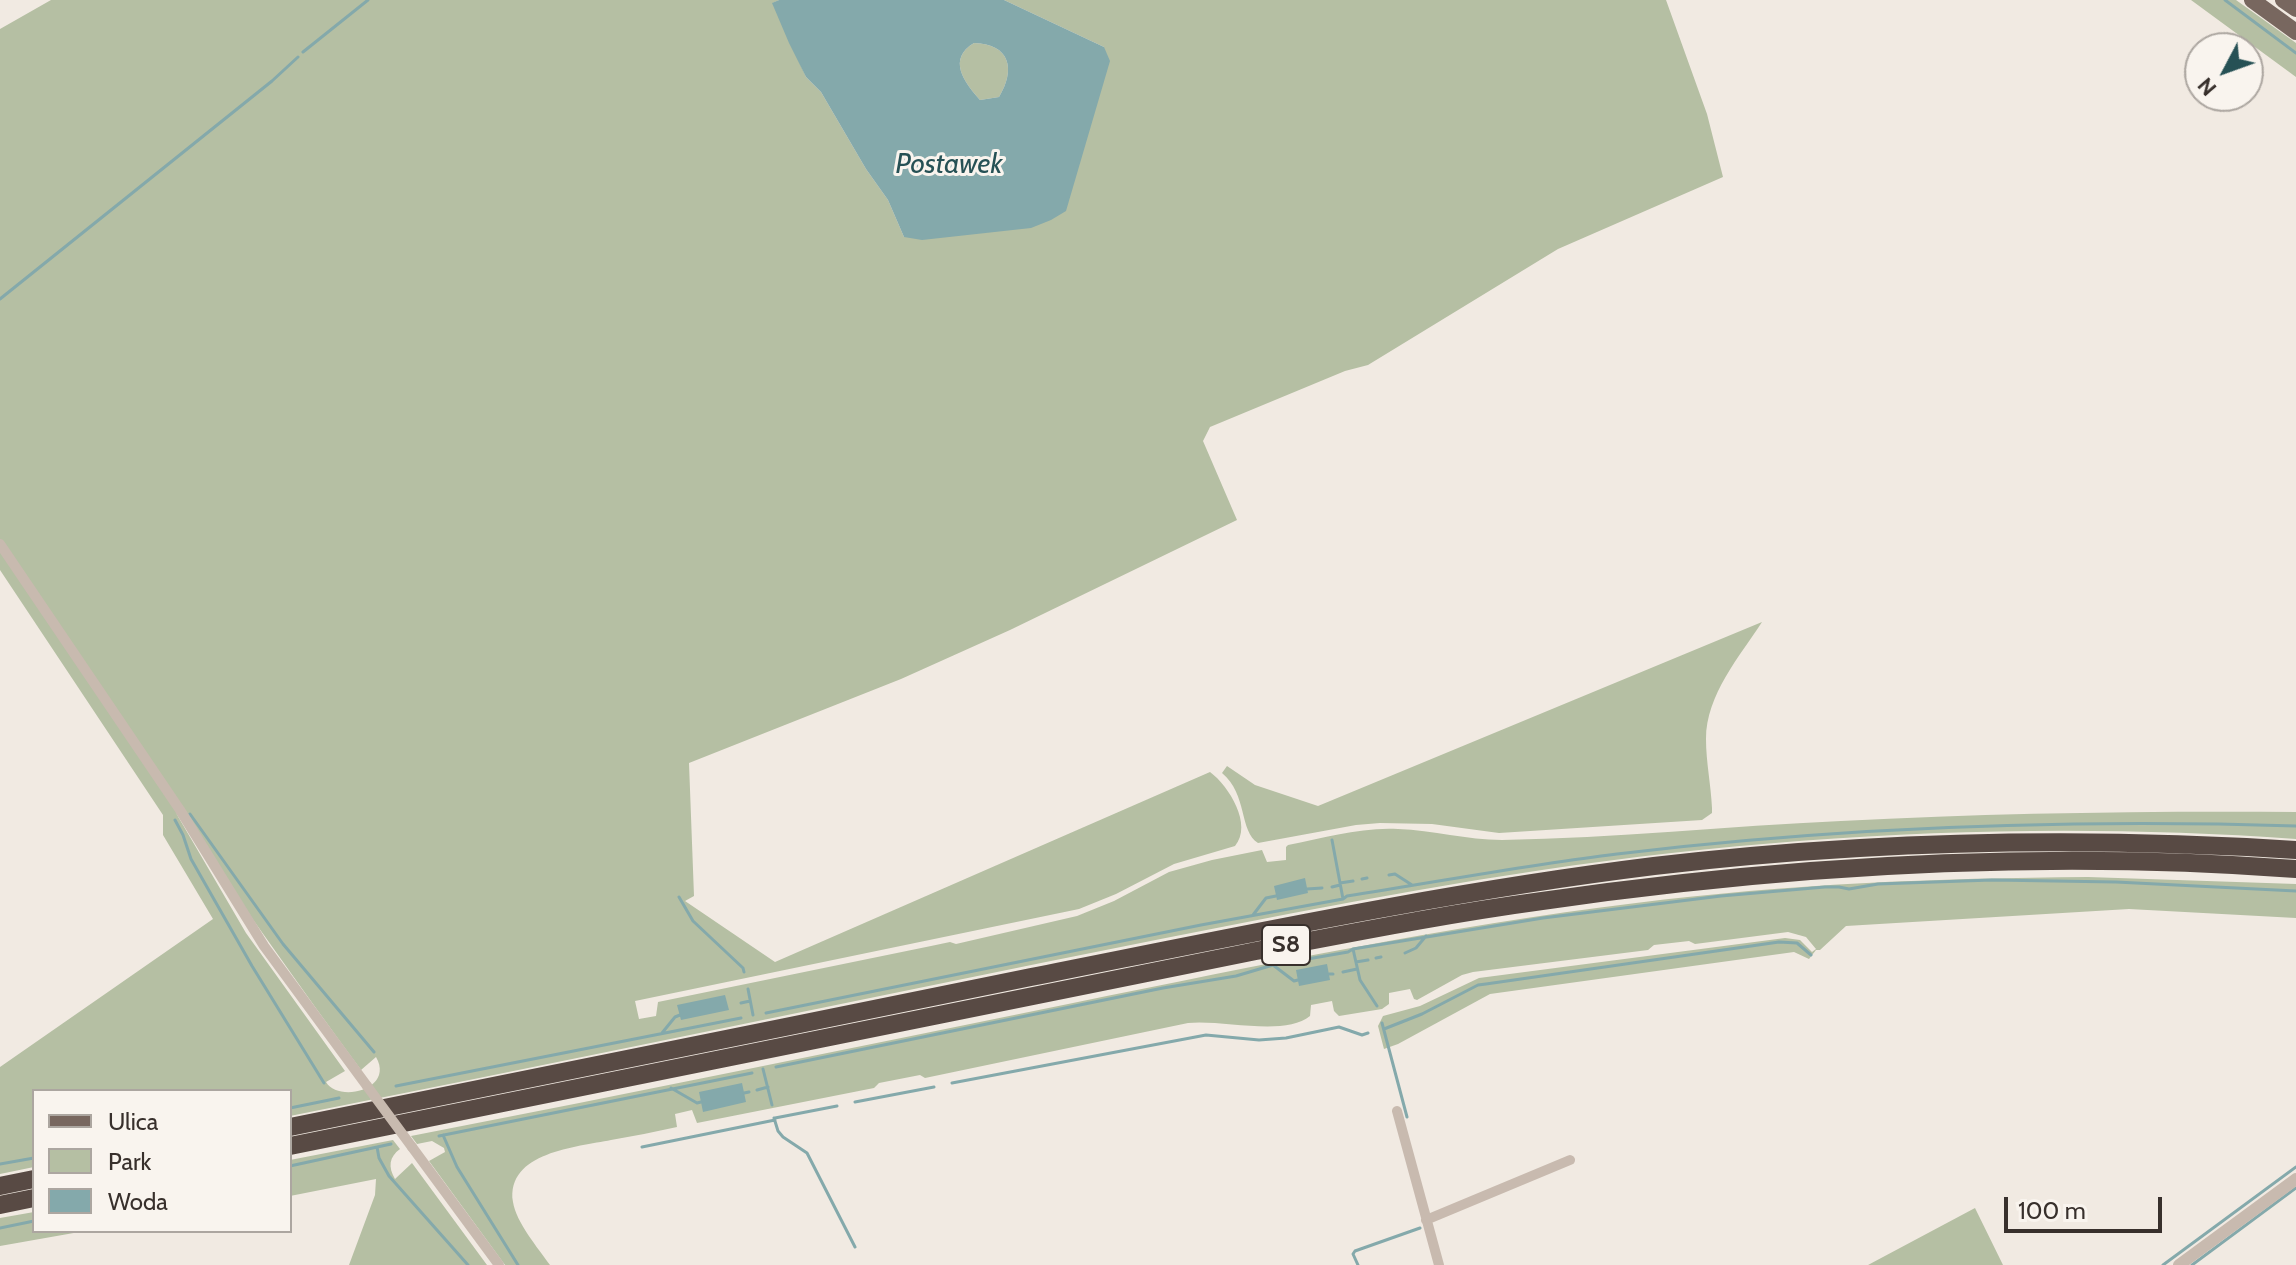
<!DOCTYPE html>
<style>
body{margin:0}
#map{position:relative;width:2296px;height:1265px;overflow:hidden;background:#f1eae2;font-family:Cabin,sans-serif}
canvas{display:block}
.legend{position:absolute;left:32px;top:1089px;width:260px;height:144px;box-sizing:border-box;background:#f9f4ee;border:2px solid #aca6a0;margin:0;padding:10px 14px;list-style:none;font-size:24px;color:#38302c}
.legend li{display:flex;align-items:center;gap:16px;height:40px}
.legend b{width:40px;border:2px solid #aca6a0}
.north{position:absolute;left:2184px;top:32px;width:80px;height:80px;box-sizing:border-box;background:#f9f4ee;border:2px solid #aca6a0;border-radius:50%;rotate:229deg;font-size:22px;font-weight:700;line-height:32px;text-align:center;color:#38302c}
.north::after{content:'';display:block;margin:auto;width:28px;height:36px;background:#265155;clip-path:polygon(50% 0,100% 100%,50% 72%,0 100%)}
.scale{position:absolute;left:2004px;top:1197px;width:158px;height:36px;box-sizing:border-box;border:4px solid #38302c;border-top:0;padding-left:10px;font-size:24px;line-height:28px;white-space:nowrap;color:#38302c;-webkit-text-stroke:6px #f9f4ee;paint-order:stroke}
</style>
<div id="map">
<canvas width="2296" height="1265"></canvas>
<ul class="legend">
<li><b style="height:10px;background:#78675f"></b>Ulica</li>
<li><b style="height:22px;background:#b5bfa3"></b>Park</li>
<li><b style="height:22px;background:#84a9ab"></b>Woda</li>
</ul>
<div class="north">N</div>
<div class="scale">100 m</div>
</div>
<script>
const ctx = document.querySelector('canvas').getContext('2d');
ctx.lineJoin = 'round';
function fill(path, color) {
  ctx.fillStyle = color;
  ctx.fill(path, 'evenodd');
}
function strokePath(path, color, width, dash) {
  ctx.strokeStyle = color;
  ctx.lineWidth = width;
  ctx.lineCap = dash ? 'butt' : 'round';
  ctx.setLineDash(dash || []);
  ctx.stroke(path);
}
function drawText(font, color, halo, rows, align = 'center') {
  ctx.font = font + ' Cabin,sans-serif';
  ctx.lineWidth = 6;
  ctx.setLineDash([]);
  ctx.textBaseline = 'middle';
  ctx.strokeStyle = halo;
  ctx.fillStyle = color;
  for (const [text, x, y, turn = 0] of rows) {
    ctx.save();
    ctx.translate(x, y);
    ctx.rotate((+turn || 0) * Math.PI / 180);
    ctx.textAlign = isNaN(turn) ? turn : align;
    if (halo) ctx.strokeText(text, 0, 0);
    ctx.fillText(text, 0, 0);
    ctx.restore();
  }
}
fill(new Path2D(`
 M51 0H779L773 3 806 77 821 92 866 169 888 200 904 237 1104 47 1004 0H1666L1707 114 1723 177 1558 249 1368 365 1345 371 1210 427 1203 441 1237 520 1010 630 901 679 689 763 694 896 685 901 775 962 1210 772C1229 786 1253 825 1235 846L1174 864 1116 894 1079 909 635 1001 639 1019 656 1016 658 1002 931 946 950 942 956 944 1077 916 1114 901 1169 872 1212 860 1262 850 1267 862 1286 860V847L1288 845C1324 838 1361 827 1398 829 1433 830 1467 840 1502 840 1616 838 1728 826 1841 821 1993 813 2144 811 2296 812V839C2046 821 1791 833 1542 870 1374 895 1207 930 1041 963 790 1014 541 1066 290 1116V1091H34V1167L0 1174V1067L213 919 163 835V815L0 570V29ZM176 813C239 898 298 985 361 1070L376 1057C395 1090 338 1103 326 1082L345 1071 246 933Z
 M2191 0H2236L2296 43V77Z
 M974 43C1010 44 1016 69 999 97L980 100C964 82 947 59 974 43Z
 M1762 622C1740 656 1706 695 1706 739 1706 762 1711 785 1712 808V813L1702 820 1499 833 1432 824 1380 823 1356 825 1258 843C1239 831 1248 795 1222 773L1227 766 1255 785 1318 806Z
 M2088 877 2296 884V918L2129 909 1846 926 1820 950H1816L1809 959 1794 952 1490 994 1398 1044 1384 1049 1378 1026 1383 1016 1420 1006 1479 978 1785 938 1800 940 1812 952 1816 949 1806 937 1788 932 1695 944 1689 941 1654 945 1648 950 1473 972 1462 975 1417 1000 1414 999 1410 989 1389 993V1004L1382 1009 1339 1016 1334 1011 1332 1001 1311 1005 1310 1016C1285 1037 1220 1019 1188 1023L925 1078 920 1075 879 1083 874 1088 697 1123 692 1110 675 1114 677 1127C655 1132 633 1136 611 1140 577 1147 506 1152 513 1202 516 1222 538 1248 550 1265H505L429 1161 445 1152 444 1148 432 1141 417 1144 411 1136C632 1093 852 1048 1073 1003 1260 965 1447 926 1636 903 1787 884 1937 878 2088 877Z
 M393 1140 400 1149C389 1157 388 1167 395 1179L412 1163 487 1265H349L375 1195 376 1179 290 1196V1160Z
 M1975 1208 2003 1265H1868Z
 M34 1212V1231H85L0 1246V1218Z`), '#b5bfa3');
fill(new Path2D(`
 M779 0H1004L1104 47 1110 61 1066 211 1051 220 1031 228 922 240 904 237 888 200 866 169 821 92 806 77 789 43 772 3ZM974 43C1010 44 1016 69 999 97L980 100C964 82 947 59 974 43Z
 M1305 878 1308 893 1277 900 1274 886Z
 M1327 964 1330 980 1299 986 1296 970Z
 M725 995 729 1010 681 1020 677 1005Z
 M742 1083 746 1102 703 1112 699 1092Z`), '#84a9ab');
strokePath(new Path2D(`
 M2225 0 2296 53
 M303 52 368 0
 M0 299 272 81 298 57
 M190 814 283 944 374 1052
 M175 820 183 835 191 859 252 966 324 1083
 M1332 840 1343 899
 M1389 875 1395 874 1412 885
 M1362 879 1367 878
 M1340 883 1353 881
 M1332 887 1340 885
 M1307 889 1322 888
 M679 897 693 921 743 968 744 972
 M1253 915 1266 898 1276 896
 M1353 949 1360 980 1377 1006
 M1405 953 1416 948 1426 936
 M1376 958 1381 957
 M1356 962 1368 960
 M1273 965 1294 981 1298 980
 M1343 972 1357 969
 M1329 974H1333
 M748 989 753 1015
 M741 1003 750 1001
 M766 1013 1201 925 1343 899 1347 896C1437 882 1527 865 1617 854 1842 827 2070 819 2296 826
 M1382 1023 1407 1117
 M1384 1029 1422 1014 1478 985 1486 984 1779 942 1797 943 1811 955
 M662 1033 675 1017 680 1015
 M776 1067 1163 988 1236 976 1273 965 1348 952 1353 949 1543 918 1721 896 1825 887H1839L1849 889 1878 884 1992 880 2116 882 2296 891
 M763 1069 772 1105
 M952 1083 1206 1035 1259 1040 1286 1038 1339 1027 1362 1035 1368 1033
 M396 1086 741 1018
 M671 1088 697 1103 701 1102
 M757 1090 768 1087
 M744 1093 749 1092
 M855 1102 934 1087
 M290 1108 339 1098
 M774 1118 778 1131 783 1137 807 1153 855 1247
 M775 1118 837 1106
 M443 1135 457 1167 518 1265
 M439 1136 752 1073
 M377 1147 379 1158 389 1176 468 1265
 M642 1147 775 1120
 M0 1164 34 1158
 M290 1166 391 1144
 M0 1228 34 1221
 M1358 1265 1353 1254 1355 1251 1420 1228
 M2163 1265 2296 1167
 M2192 1265 2296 1188`), '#84a9ab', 3);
strokePath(new Path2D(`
 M0 544 180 810 264 946 367 1086
 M1397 1111 1439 1265
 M412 1147 499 1265
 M1426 1220 1570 1160`), '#c8baaf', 10);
strokePath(new Path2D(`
 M2179 1265 2296 1179`), '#c8baaf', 12);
strokePath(new Path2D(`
 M2252 0 2296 32
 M2283 0 2296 9`), '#78675f', 16);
strokePath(new Path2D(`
 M290 1127C537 1078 784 1027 1031 977 1238 936 1444 892 1654 866 1866 841 2083 836 2296 850
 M290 1146 1256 951C1351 933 1446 914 1542 901 1790 865 2045 850 2296 869
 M0 1186 34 1179
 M0 1205 34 1198`), '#584a44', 18);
strokePath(new Path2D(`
 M367 1086 412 1147`), '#c8baaf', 10);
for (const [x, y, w] of [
 [1286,945,48]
]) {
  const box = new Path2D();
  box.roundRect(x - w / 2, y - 20, w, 40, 6);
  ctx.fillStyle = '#f9f4ee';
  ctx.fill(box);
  strokePath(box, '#38302c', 2);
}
drawText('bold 24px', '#38302c', null, [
 ["S8",1286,945]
]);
drawText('italic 28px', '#265155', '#f9f4ee', [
 ["Postawek",949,165]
]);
</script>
